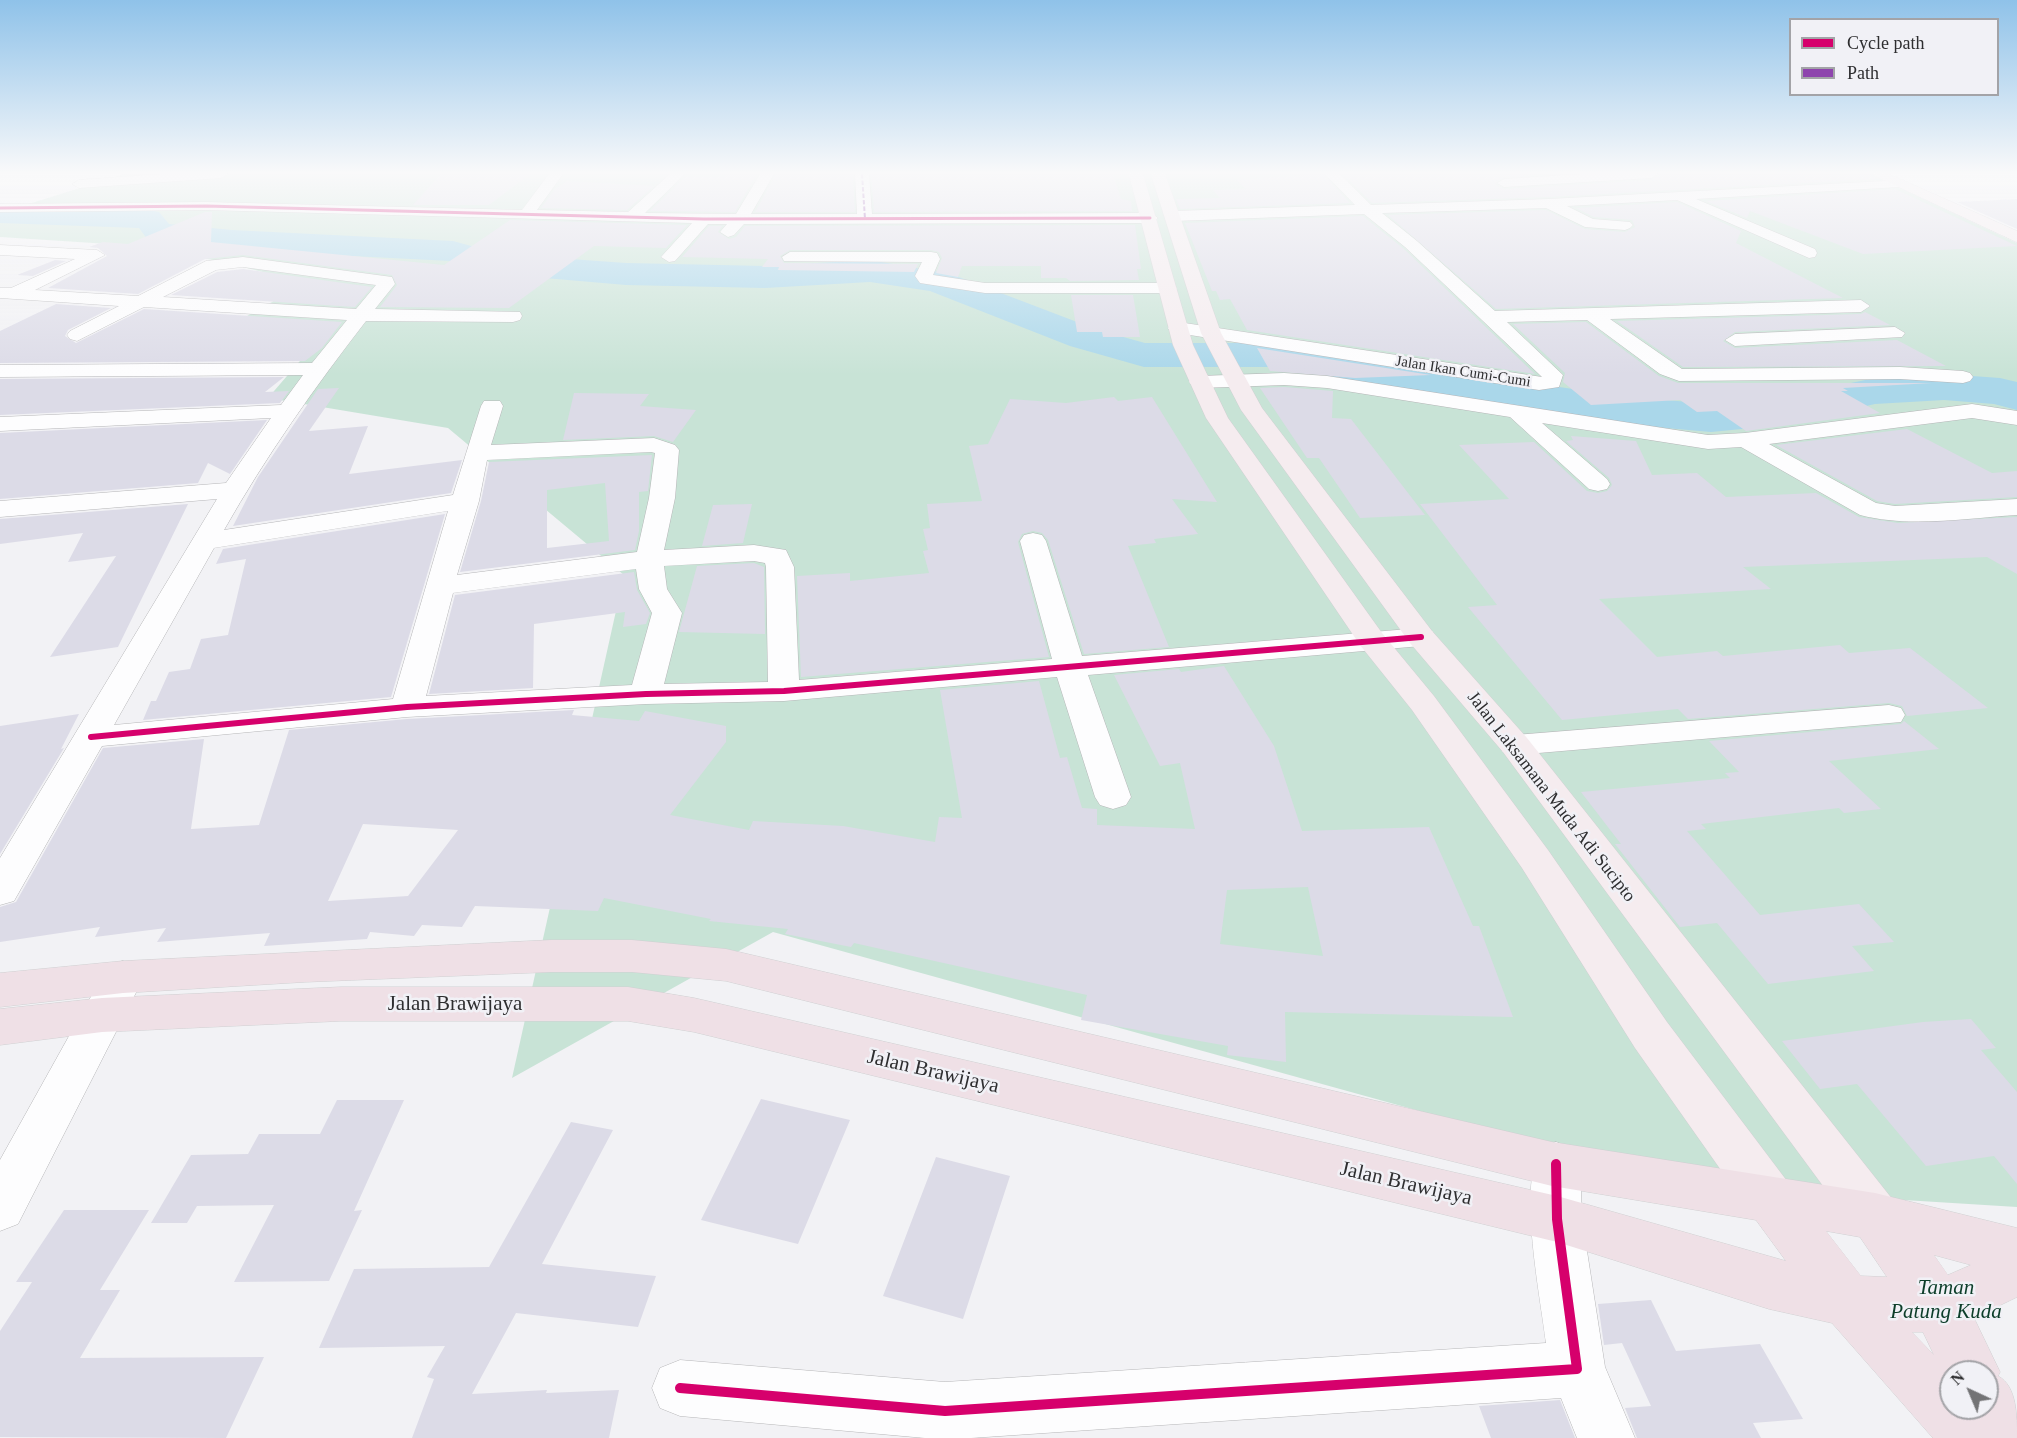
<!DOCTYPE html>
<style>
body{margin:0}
#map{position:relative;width:2017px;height:1438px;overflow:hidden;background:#f2f2f5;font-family:"Times New Roman",serif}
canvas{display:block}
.legend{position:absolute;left:1789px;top:18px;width:210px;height:78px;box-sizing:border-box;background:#f1f1f6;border:2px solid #a3a3a7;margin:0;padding:8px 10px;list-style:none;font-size:18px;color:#2e2e30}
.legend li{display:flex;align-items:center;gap:12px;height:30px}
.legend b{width:30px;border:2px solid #a3a3a7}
.north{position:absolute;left:1939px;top:1360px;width:60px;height:60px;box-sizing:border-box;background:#f1f1f6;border:2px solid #a3a3a7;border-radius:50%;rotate:316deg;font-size:16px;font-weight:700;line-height:24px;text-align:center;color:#2e2e30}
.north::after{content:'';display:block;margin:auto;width:21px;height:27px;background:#737375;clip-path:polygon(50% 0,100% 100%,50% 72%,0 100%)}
</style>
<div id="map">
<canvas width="2017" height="1438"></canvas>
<ul class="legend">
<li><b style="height:8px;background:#d6006c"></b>Cycle path</li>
<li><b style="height:8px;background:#8e44ad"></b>Path</li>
</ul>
<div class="north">N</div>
</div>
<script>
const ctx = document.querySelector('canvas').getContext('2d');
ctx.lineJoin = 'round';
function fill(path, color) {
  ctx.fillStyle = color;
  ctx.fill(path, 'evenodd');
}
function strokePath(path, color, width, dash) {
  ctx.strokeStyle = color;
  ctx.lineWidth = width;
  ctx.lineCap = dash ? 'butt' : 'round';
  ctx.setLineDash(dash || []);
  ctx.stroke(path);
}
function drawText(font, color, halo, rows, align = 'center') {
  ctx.font = font + ' "Times New Roman",serif';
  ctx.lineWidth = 5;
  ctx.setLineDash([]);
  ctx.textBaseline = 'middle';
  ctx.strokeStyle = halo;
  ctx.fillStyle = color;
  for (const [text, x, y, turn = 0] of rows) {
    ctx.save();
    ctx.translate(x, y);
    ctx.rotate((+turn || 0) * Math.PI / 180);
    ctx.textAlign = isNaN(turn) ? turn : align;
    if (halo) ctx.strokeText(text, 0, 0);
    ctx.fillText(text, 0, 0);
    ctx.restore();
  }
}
fill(new Path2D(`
 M124 174H1871L2017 243V1207L1694 1187 773 932 512 1078 624 575 448 428 268 398 318 340 238 321 306 283 223 262 140 246 0 237V213Z`), '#c8e3d6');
fill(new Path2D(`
 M0 205 148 210 159 212 169 224 232 230 453 241 500 254 626 263 765 266 870 260 951 274 1098 330 1145 343H1283L1415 366 1621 396 1711 404 1783 397 1875 378 1944 374 2000 378 2017 382V410L1994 404 1944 400 1875 404 1783 425 1711 432 1621 424 1415 392 1283 367H1144L1070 346 930 291 870 282 765 288 626 285 498 274 451 261 232 250 159 243 148 240 139 228 0 223Z`), '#aad7ea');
fill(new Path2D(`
 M441 174H530L489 205H413Z
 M726 174H757L735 212 650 211 685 177H724Z
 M776 174H853L855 212H755Z
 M871 174H1113L1121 199 1131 201 1132 211 874 212Z
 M1323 174 1350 203 1180 209 1176 199 1220 198 1213 190 1246 189 1236 180Z
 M1343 174H1547L1503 177 1495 184 1504 189 1651 180 1660 174H1869L1877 179 1549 197 1372 203Z
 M567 181 654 186 627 210 541 208 554 190Z
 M1895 189 2017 246 1863 254 1750 211 1747 218 1706 201Z
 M2017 199V229L1957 202Z
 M1677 202 1741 231 1736 243 1843 298 1496 309 1388 215 1546 210 1585 229 1625 232 1635 227 1632 220 1594 217 1576 208Z
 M205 212H212L211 242 444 265 510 220 687 225 666 248 594 246 509 308 380 307 397 285 392 275 243 255 205 259 138 294 48 288 107 256 98 248 89 247 103 242 128 244Z
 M1363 216 1404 249 1535 374 1247 330 1230 299 1220 300 1216 291H1212L1185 223Z
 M1135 225 1141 269H1137L1139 280 1070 281 1066 278H1041V266H962L958 277 936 273 942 258 939 252 931 250H790L780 256 784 263 918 264 914 272 778 270 779 267H762L768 259 682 257 709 226H722L718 232 729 239 736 237 745 226Z
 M55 260 66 261 33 276 17 275Z
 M243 269 372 287 355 307 171 295 217 272Z
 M1133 295 1140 337H1103L1102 332H1077L1071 295Z
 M56 304 111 308 68 330 65 336 76 343 144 309 342 322 322 348 305 361 0 363V331Z
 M1865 312 1890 325 1735 332 1723 341 1735 348 1897 340 1946 366 1683 367 1617 321 1861 314Z
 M1586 322 1659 376 1678 383H1932L1843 388 1848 391H1841L1880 413 1746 431 1717 411 1697 412 1680 400 1591 405 1563 382 1565 373 1513 324Z
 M1257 348 1431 375 1355 378 1270 371Z
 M284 377 265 392 289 391 280 403 0 415V379Z
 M1284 387 1333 391 1332 418 1351 419 1425 515 1360 518 1319 458H1307L1260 388Z
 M339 388 309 431 368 426 349 474 462 460 451 493 233 526 258 477 318 389Z
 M574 393 649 394 640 406 696 410 673 442 654 436 563 440Z
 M1114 397 1118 401 1152 397 1217 502 1172 499 1198 534 1154 539 1156 543 1128 546 1169 647 1084 654 1048 540 1042 533 1033 531 1022 534 1018 542 1049 657 801 677 797 576 850 573V581L929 573 923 551 928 550 923 529 930 528 927 504 982 501 969 446 988 444 1010 399 1066 403Z
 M267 420 230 474 208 463 198 483 0 499V433Z
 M1907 429 1992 473 2017 471V497L1895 504 1877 501 1776 445Z
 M1571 436 1636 441 1652 475 1697 473 1726 497 1816 493 1859 517 1898 523 2017 517V574L1987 557 1743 567 1771 589 1599 599 1657 657 1717 651 1723 656 1840 645 1849 653 1910 648 1988 708 1907 716 1902 706 1889 703 1688 719 1678 709 1562 720 1468 607 1497 605 1420 504 1509 499 1459 445 1534 442 1587 491 1598 493 1607 491 1612 485 1609 478 1566 441 1573 440Z
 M652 455 648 491 639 492V531L635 550 460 572 481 501 489 462ZM605 483 609 541 547 548V490Z
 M188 504 118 647 50 657 116 556 68 562 83 533 0 544V519Z
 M752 504 743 543 702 546 713 505Z
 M445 514 391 697 143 720 151 701H156L169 672 190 669 201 639 228 635 246 559 216 564 223 549Z
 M754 563 764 567 765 634 679 632 697 566Z
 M634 572 637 590 650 613 646 624 623 627 625 612 534 624 533 688 429 694 455 595Z
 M1224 666 1274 746 1302 831 1429 827 1473 926H1479L1513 1017 1285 1012 1286 1062 1227 1055 1228 1046 1081 1020 1087 995 854 943 851 947 785 934 788 929 709 921 711 919 604 898 598 911 475 906 462 927 422 925 414 936 370 932 367 939 264 946 270 933 157 942 166 928 95 937 100 927 0 942V907L16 902 103 748 204 739 191 829 259 825 289 730 407 719 574 710 572 715 639 721 645 711 726 726V742L670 815 749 830 753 821 843 826 935 842 939 817 962 818 940 690 1039 681 1060 758 1067 757 1082 808 1097 809V825L1195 829 1180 763 1160 766 1114 675 1179 669 1181 672ZM363 824 458 830 408 896 328 901ZM1308 887 1323 956 1220 944 1227 890Z
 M79 714 61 749 64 748 0 854V726Z
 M1904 721 1939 749 1829 761 1881 809 1844 813 1839 808 1701 824 1706 829 1687 831 1760 915 1859 904 1894 942 1852 946 1874 971 1768 984 1717 923 1680 927 1615 844H1621L1581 792 1730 778 1725 773 1739 772 1709 741 1901 724Z
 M1971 1019 1996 1048 1981 1050 2017 1092V1184L1994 1156 1926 1166 1857 1084 1820 1089 1782 1041 1923 1022Z
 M761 1099 850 1120 798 1244 701 1220Z
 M337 1100H404L354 1211 362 1210 329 1281 234 1282 274 1205 197 1206 187 1223H151L191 1155 248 1154 259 1134H320Z
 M571 1122 613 1130 542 1264 656 1276 638 1327 516 1313 472 1394 547 1390 546 1393 619 1390 609 1438H412L434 1379 427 1377 445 1346 319 1348 354 1269 489 1267Z
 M936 1157 1010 1176 963 1319 883 1296Z
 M64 1210H149L100 1290H120L80 1358 264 1357 226 1438 0 1437V1331L32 1282H16Z
 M1651 1300 1676 1351 1760 1344 1803 1419 1753 1423 1761 1438H1637L1625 1408 1651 1406 1622 1343 1604 1345 1598 1304Z
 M1560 1400 1575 1438H1491L1479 1406Z`), '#dcdbe7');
const minor = new Path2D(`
 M162 174H228L221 178 79 188 72 184 79 180Z
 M549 174H563L537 210 628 212 670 174H685L645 213 736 214 760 174H774L751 214H857L855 174H869L872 214 1150 213 1158 218 1150 223 744 224 734 235 728 237 720 232 727 224H708L675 261 669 262 661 257 692 223 206 210 0 212V204L206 202 522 210Z
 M1325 174H1340L1371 205 1549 199 1904 180 1906 183 1899 187 1696 199 1815 249 1817 253 1815 257 1809 258 1677 200 1567 206 1593 219 1630 222 1633 225 1630 228 1625 230 1585 227 1546 208 1382 213 1417 241 1495 311 1861 300 1870 306 1861 312 1610 319 1682 369 1900 367 1963 371 1970 373 1973 377 1970 381 1963 383 1900 379 1679 381 1660 374 1587 320 1507 322 1563 375 1559 387 1539 390 1171 332 1168 328 1178 322 1542 377 1405 247 1364 214 1174 221 1166 216 1174 211 1355 205Z
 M1583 174H1658L1651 178 1504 187 1497 183 1504 179Z
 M0 245 97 250 105 255 35 290 138 296 206 261 243 257 392 277 395 284 375 309 520 312 522 316 520 320 513 322 366 321C314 388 266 456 224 530L453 495 481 406 484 401H500L503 406 491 445 654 438 675 445 679 450 675 498 664 550 754 545 786 550 794 567 799 680 1052 659 1020 541 1024 535 1033 533 1042 535 1046 541 1082 656 1421 628 1432 631 1436 637 1432 643 1421 646 1088 675 1131 797 1126 805 1113 809 1100 805 1095 797 1057 677 784 701 646 704 407 717 102 746 14 901 0 905V858L217 499 0 517V501L226 483 271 418 0 431V417L281 405 303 375 0 377V365L312 363 347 320 144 307 77 341 70 339 67 335 70 331 119 306 0 298V288H11L75 259 0 255ZM243 267 376 285 356 309 163 297 216 270ZM651 452 655 453 649 498 637 552 457 575 479 501 487 460ZM448 511 393 699 114 725 214 548ZM754 561 765 563 766 567 768 682 664 684 682 613 667 589 664 566ZM636 569 639 589 652 613 632 685 426 696 453 593Z
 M790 252H931L937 253 940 259 933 275 985 283H1168L1177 288 1168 293H985L920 283 915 276 922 262 784 261 782 257Z
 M1895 327 1905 333 1902 337 1735 346 1725 340 1735 334Z
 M1284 373 1327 376 1708 435 1745 433 1972 404 2017 411V425L1972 418 1769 444 1876 503 1895 506 2017 499V515C1966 518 1910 528 1860 515L1741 447 1708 449 1542 423 1607 479 1610 484 1607 489 1598 491 1589 489 1510 417 1327 388 1284 385 1200 388 1193 386 1189 382 1193 378 1200 376Z
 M1889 705 1901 708 1905 715 1901 722 1515 755 1503 752 1498 745 1503 738 1515 735Z
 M123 961 138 966 144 977 18 1224 0 1231V1160L108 966Z
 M1556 1142 1573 1149 1580 1164 1582 1219 1605 1367 1635 1438H1577L1561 1398 971 1438H925L680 1416 660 1408 652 1388 660 1368 680 1360 945 1382 1546 1343C1540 1294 1519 1192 1539 1149Z`);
const major = new Path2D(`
 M1129 174H1143L1193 345 1228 418 1382 633 1434 696 1548 850 1667 1022 1790 1185 1797 1201 1790 1217 1772 1224 1754 1217 1635 1048 1522 868 1412 710 1360 645 1206 418 1173 345Z
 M1151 174H1165L1221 333 1262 408 1432 631 1527 738 1893 1200 1900 1216 1893 1232 1875 1239 1857 1232 1503 752 1410 643 1241 410 1201 333Z
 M1871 174H1889L2017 231V242Z`);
const highway = new Path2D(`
 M551 940H632L726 949 1552 1142 1875 1193 2017 1228V1297L1974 1318 2000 1372 1998 1376C2017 1386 2017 1416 2017 1438H1933L1832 1323 1769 1309 1557 1242 694 1032 628 1021H341L102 1032 0 1045V1009L102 998 341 987H628L694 998 1557 1196 1786 1261 1756 1220 1552 1186 726 981 632 972H551L305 982 123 993 0 1007V973L123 961ZM1826 1231 1860 1237 1887 1277 1861 1276ZM1934 1255 1971 1265 1948 1275ZM1912 1332H1923L1934 1355ZM1951 1372H1987V1408H1951Z`);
strokePath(minor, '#b6b6b8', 1);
strokePath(major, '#d0d0d2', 1);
strokePath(highway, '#d0d0d2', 1);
fill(minor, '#fdfdfe');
fill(major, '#f5ecef');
fill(highway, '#efe0e6');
strokePath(new Path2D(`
 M862 174 865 219`), '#8e44ad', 2, [4.5, 2]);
strokePath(new Path2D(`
 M0 208 206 206 704 219 1150 218`), '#d6006c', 3);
strokePath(new Path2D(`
 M91 737 407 707 646 694 784 691 1421 637`), '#d6006c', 6);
strokePath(new Path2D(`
 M680 1388 945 1411 1577 1369 1557 1219 1556 1164`), '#d6006c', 10);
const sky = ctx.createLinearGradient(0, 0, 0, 375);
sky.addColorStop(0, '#8fc2e9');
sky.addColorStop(0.46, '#f9f9fa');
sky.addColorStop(1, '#f9f9fa00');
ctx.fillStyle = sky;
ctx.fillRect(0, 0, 2017, 375);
drawText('15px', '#2e2e30', '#f1f1f6', [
 ["Jalan Ikan Cumi-Cumi",1463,372,9]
]);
drawText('18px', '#2e2e30', '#f1f1f6', [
 ["Jalan Laksamana Muda Adi Sucipto",1551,797,52]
]);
drawText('21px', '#2e2e30', '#f1f1f6', [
 ["Jalan Brawijaya",455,1004],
 ["Jalan Brawijaya",933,1072,13],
 ["Jalan Brawijaya",1406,1184,13]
]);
drawText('italic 21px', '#0d3e2a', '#f1f1f6', [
 ["Taman",1946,1288],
 ["Patung Kuda",1946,1312]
]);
</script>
